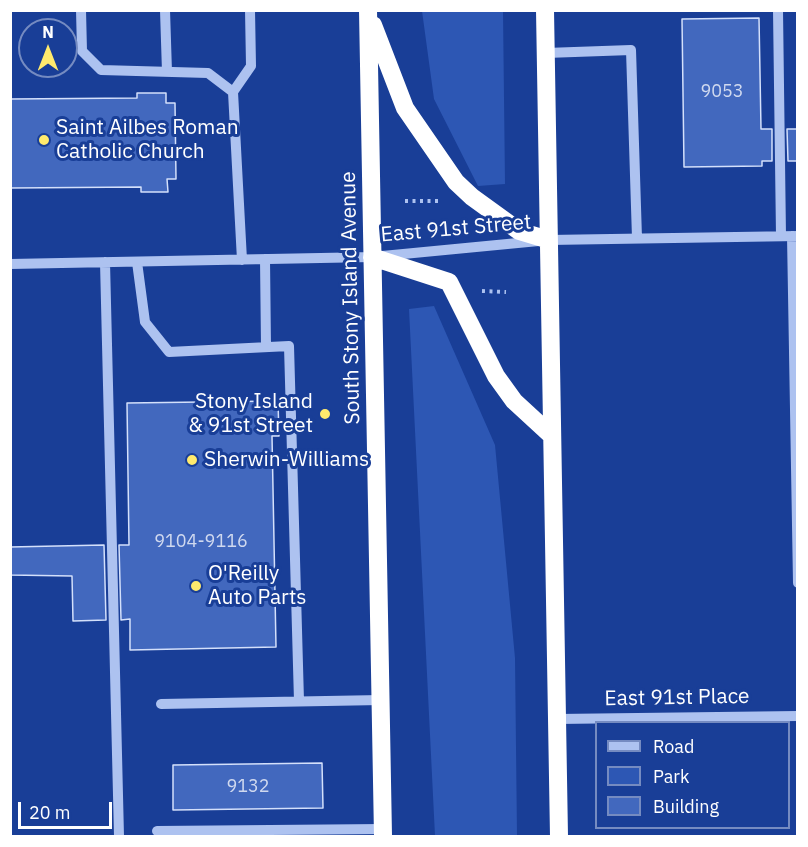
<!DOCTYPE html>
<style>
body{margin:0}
#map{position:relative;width:808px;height:847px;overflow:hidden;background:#193e97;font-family:"IBM Plex Sans",sans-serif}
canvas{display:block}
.frame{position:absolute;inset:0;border:12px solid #fff;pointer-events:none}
.legend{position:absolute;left:595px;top:721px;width:195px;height:108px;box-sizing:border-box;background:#193e97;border:2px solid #758bc1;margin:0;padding:8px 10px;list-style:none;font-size:18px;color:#fff}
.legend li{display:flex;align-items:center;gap:12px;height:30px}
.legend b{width:30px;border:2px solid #758bc1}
.north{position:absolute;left:18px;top:18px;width:60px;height:60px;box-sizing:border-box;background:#193e97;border:2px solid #758bc1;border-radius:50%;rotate:0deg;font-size:16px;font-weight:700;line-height:24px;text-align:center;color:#fff}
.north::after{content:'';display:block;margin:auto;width:21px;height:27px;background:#ffea6d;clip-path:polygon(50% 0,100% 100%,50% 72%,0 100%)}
.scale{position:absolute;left:18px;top:802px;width:94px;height:27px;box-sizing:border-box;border:3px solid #fff;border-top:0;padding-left:8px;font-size:18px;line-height:21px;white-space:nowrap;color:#fff;-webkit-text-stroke:4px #193e97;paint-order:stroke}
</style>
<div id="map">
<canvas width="808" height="847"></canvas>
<div class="frame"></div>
<ul class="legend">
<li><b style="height:8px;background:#adc2f0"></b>Road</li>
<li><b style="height:16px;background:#2d57b4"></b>Park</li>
<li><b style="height:16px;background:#4268be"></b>Building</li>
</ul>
<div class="north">N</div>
<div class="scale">20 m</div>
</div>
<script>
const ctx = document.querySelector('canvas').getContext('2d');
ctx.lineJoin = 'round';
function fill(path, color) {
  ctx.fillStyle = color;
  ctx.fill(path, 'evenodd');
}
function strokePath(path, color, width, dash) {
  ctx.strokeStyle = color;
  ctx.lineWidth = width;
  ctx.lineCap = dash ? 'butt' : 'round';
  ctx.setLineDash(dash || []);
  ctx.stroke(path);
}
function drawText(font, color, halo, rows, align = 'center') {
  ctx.font = font + ' "IBM Plex Sans",sans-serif';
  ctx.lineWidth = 6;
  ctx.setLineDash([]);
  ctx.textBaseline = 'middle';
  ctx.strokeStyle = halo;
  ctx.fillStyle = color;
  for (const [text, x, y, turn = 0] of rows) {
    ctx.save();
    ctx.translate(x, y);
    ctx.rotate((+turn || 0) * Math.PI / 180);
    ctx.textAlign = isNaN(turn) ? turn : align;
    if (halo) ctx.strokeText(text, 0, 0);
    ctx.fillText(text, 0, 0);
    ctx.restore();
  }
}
fill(new Path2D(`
 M422 11H503L505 184 478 186 434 99Z
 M434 306 495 445 515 658 517 836H435L409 309Z`), '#2d57b4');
const building = new Path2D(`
 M759 18 761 129H772V161H762V166L684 167 682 19Z
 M137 93H166V103H175L176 179H167L168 192H141V187L10 188V99L137 98Z
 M787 129H798V161H788Z
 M278 401 279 436H272L276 647 130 650V619L121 620 119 545H129L127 403Z
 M104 545 106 620 73 621 72 576 10 575V547Z
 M322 763 323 808 173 810V765Z`);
fill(building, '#4268be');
strokePath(building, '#d4e0fb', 1.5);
strokePath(new Path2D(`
 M405 201H439
 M482 291 506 292`), '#adc2f0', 4, [3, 4.5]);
strokePath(new Path2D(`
 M81 10 82 51 101 70 208 73 233 92
 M165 10 167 72
 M778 10 781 236
 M546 53 631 50 637 238
 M792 236 798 583
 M265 259 266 347
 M242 260 233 92 251 66 250 10
 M105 262 119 836
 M137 262 145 322 169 352 289 346 299 701
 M10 264 372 257 549 240 798 236
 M161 704 381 700
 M557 719 798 716
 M157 831 383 829`), '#adc2f0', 10);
strokePath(new Path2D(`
 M368 10 383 836
 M545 10 559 836
 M373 25 405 108 456 182 472 197 519 231 549 240
 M372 257 449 282 496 376 514 401 552 436`), '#fff', 18);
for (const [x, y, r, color] of [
 [44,140,6,"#ffea6d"],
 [325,414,6,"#ffea6d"],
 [192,460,6,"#ffea6d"],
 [196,586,6,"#ffea6d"]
]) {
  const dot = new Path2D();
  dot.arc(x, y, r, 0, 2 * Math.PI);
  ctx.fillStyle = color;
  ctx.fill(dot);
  strokePath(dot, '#193e97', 2);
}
drawText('18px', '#d0d9ef', null, [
 ["9053",722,92],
 ["9104-9116",201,542],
 ["9132",248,787]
]);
drawText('21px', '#fff', '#193e97', [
 ["Saint Ailbes Roman",56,128],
 ["Catholic Church",56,152],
 ["Stony Island",313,402,"right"],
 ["& 91st Street",313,426,"right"],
 ["Sherwin-Williams",204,460],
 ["O'Reilly",208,574],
 ["Auto Parts",208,598]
], 'left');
drawText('21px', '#fff', '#193e97', [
 ["East 91st Street",456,229,-5],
 ["South Stony Island Avenue",351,298,-91],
 ["East 91st Place",677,698,-1]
]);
</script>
